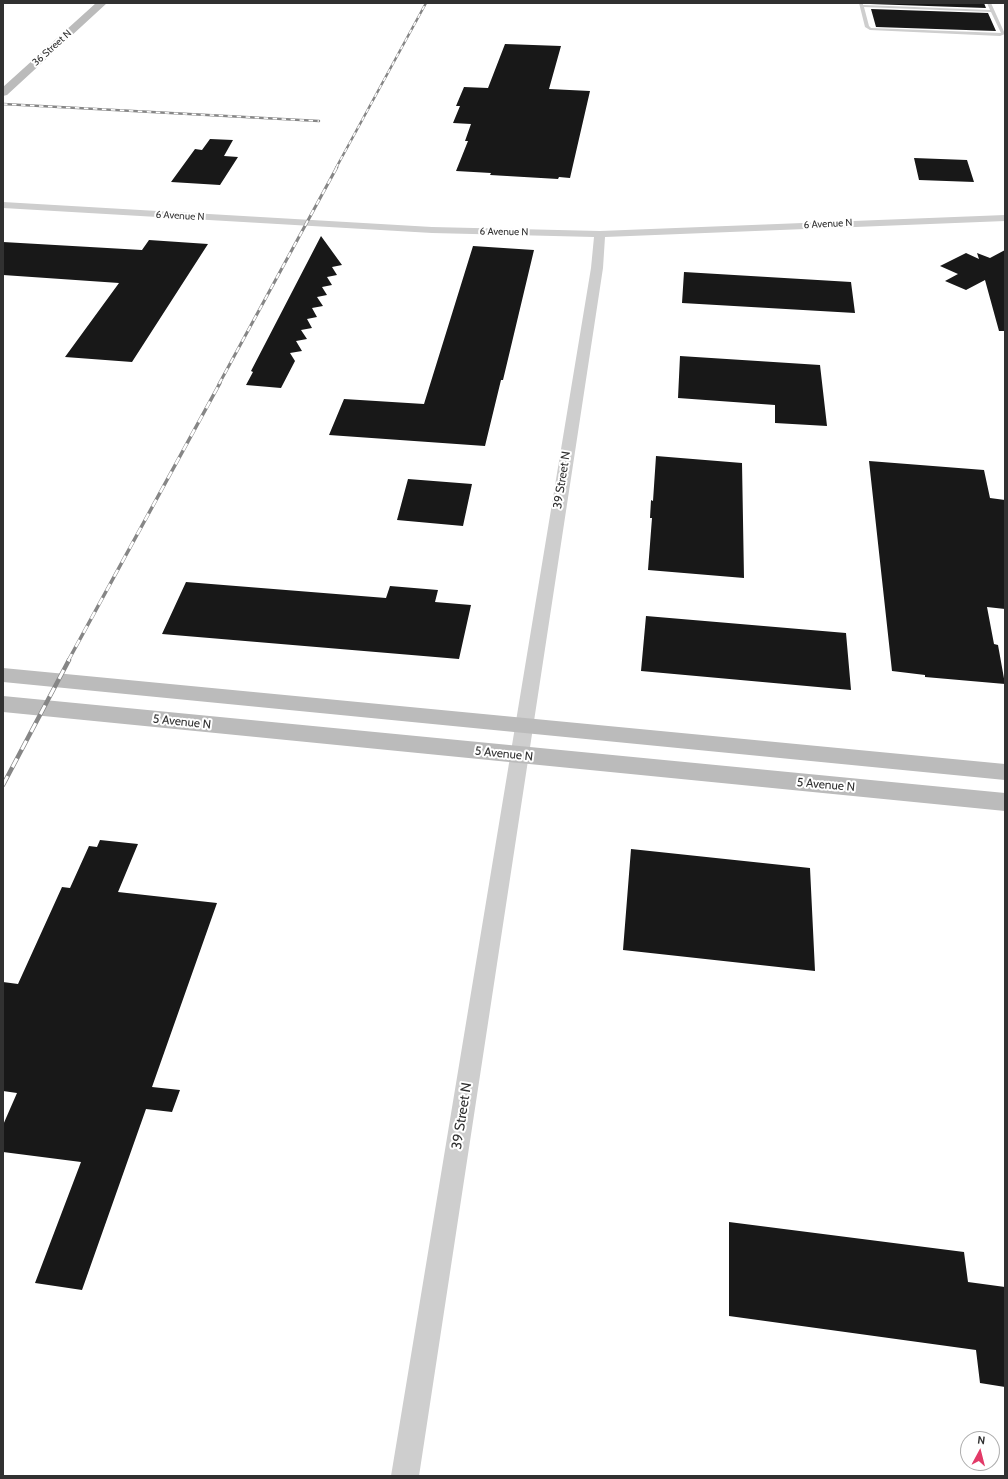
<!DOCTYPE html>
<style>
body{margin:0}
#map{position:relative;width:1008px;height:1479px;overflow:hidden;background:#fff;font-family:Cabin,sans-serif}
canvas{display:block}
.frame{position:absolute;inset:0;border:4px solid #313131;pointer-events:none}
.north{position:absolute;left:960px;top:1431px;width:40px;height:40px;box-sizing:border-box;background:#fff;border:1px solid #adadad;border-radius:50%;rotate:7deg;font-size:11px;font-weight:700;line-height:16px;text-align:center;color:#313131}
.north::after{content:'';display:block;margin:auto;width:14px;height:18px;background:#e23a68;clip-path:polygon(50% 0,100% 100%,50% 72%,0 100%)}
</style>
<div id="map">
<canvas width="1008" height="1479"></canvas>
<div class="frame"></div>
<div class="north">N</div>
</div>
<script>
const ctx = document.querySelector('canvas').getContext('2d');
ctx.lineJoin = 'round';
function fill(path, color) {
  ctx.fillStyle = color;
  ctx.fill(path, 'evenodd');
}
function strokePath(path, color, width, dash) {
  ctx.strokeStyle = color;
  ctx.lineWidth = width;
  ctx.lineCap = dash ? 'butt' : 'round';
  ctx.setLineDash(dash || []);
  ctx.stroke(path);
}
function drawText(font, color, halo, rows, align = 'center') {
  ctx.font = font + ' Cabin,sans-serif';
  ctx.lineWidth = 4;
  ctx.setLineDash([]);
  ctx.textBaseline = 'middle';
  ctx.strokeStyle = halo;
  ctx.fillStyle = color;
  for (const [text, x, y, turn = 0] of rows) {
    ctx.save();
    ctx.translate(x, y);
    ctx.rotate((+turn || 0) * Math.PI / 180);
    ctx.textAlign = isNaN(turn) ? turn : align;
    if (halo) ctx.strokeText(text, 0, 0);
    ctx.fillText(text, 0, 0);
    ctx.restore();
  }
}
fill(new Path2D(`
 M870 3H984L986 8 870 4Z
 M871 9 988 13 996 31 876 27Z
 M505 44 561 46 549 89 590 91 570 178 559 177 558 179 490 175 491 173 456 171 468 141H465L471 124 453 123 460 106H456L464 87 488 88Z
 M210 139 233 140 224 156 238 157 220 185 171 182 195 149 202 150Z
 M914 158 967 160 974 182 919 180Z
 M321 236 342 265 332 267 337 275 327 277 332 285 322 287 327 295 317 297 323 306 312 308 317 317 307 319 312 328 301 330 307 339 296 341 302 351 290 353 295 361 281 388 246 385 253 372 251 371Z
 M149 240 208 244 132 362 65 357 119 283 3 275V242L142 250Z
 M473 246 534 250 503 380H501L485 446 329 435 344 399 424 404Z
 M1005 250V331H999L985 280 966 290 945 281 958 274 940 266 966 253 979 259 977 253 990 258Z
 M684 272 851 282 855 313 682 303Z
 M680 356 820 365 827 426 775 423V405L678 398Z
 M656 456 742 463 744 578 648 570 652 518H650L651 500 653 501Z
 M869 461 984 470 990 498 1005 500V609L987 607 994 644 998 645 1005 684 925 677V675L892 671Z
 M408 479 472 484 463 526 397 520Z
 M186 582 386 598 390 586 438 590 435 602 471 605 459 659 162 634Z
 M646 616 846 633 851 690 641 671Z
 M100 840 138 844 118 892 217 903 152 1087 180 1090 172 1112 146 1109 82 1290 35 1283 81 1162 3 1152V1125L17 1093 3 1091V982L18 984 62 887 70 888 89 846 97 847Z
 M631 849 810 868 815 971 623 950Z
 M729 1222 964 1252 968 1282 1005 1287V1387L980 1383 976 1350 729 1316Z`), '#181818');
fill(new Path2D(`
 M859 3H863V5L990 10 987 3H991L1005 34 1000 36 870 30 865 27ZM864 7 991 12 1001 33 871 28 869 26Z`), '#cecece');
fill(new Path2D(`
 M3 202 432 227 600 231 1005 215V221L605 237 603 268 419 1476H391L591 268 594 237 432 233 3 208Z`), '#cecece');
fill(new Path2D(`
 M96 3H107L7 95 3 96V87Z
 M3 668 1005 764V780L3 682Z
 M3 696 1005 793V811L3 712Z`), '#bbb');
const railFar3 = new Path2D(`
 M3 104 319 121
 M336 168 426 3`);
const railFar2 = new Path2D(`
 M219 384 337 167`);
const railFar1 = new Path2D(`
 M68 661 220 383`);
const rail = new Path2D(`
 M3 785 69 660`);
strokePath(railFar3, '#868686', 2.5);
strokePath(railFar2, '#868686', 3);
strokePath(railFar1, '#868686', 3.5);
strokePath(rail, '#868686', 4.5);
strokePath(railFar3, '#fff', 1.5, [4.5]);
strokePath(railFar2, '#fff', 2, [6]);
strokePath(railFar1, '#fff', 2.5, [8]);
strokePath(rail, '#fff', 3, [10]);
drawText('10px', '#313131', '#fff', [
 ["36 Street N",52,48,-42],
 ["6 Avenue N",180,216,3],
 ["6 Avenue N",828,224,-3],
 ["6 Avenue N",504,232,1]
]);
drawText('12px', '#313131', '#fff', [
 ["39 Street N",562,480,-81],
 ["5 Avenue N",182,722,6],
 ["5 Avenue N",504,754,6],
 ["5 Avenue N",826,785,5]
]);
drawText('14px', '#313131', '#fff', [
 ["39 Street N",462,1116,-81]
]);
</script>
